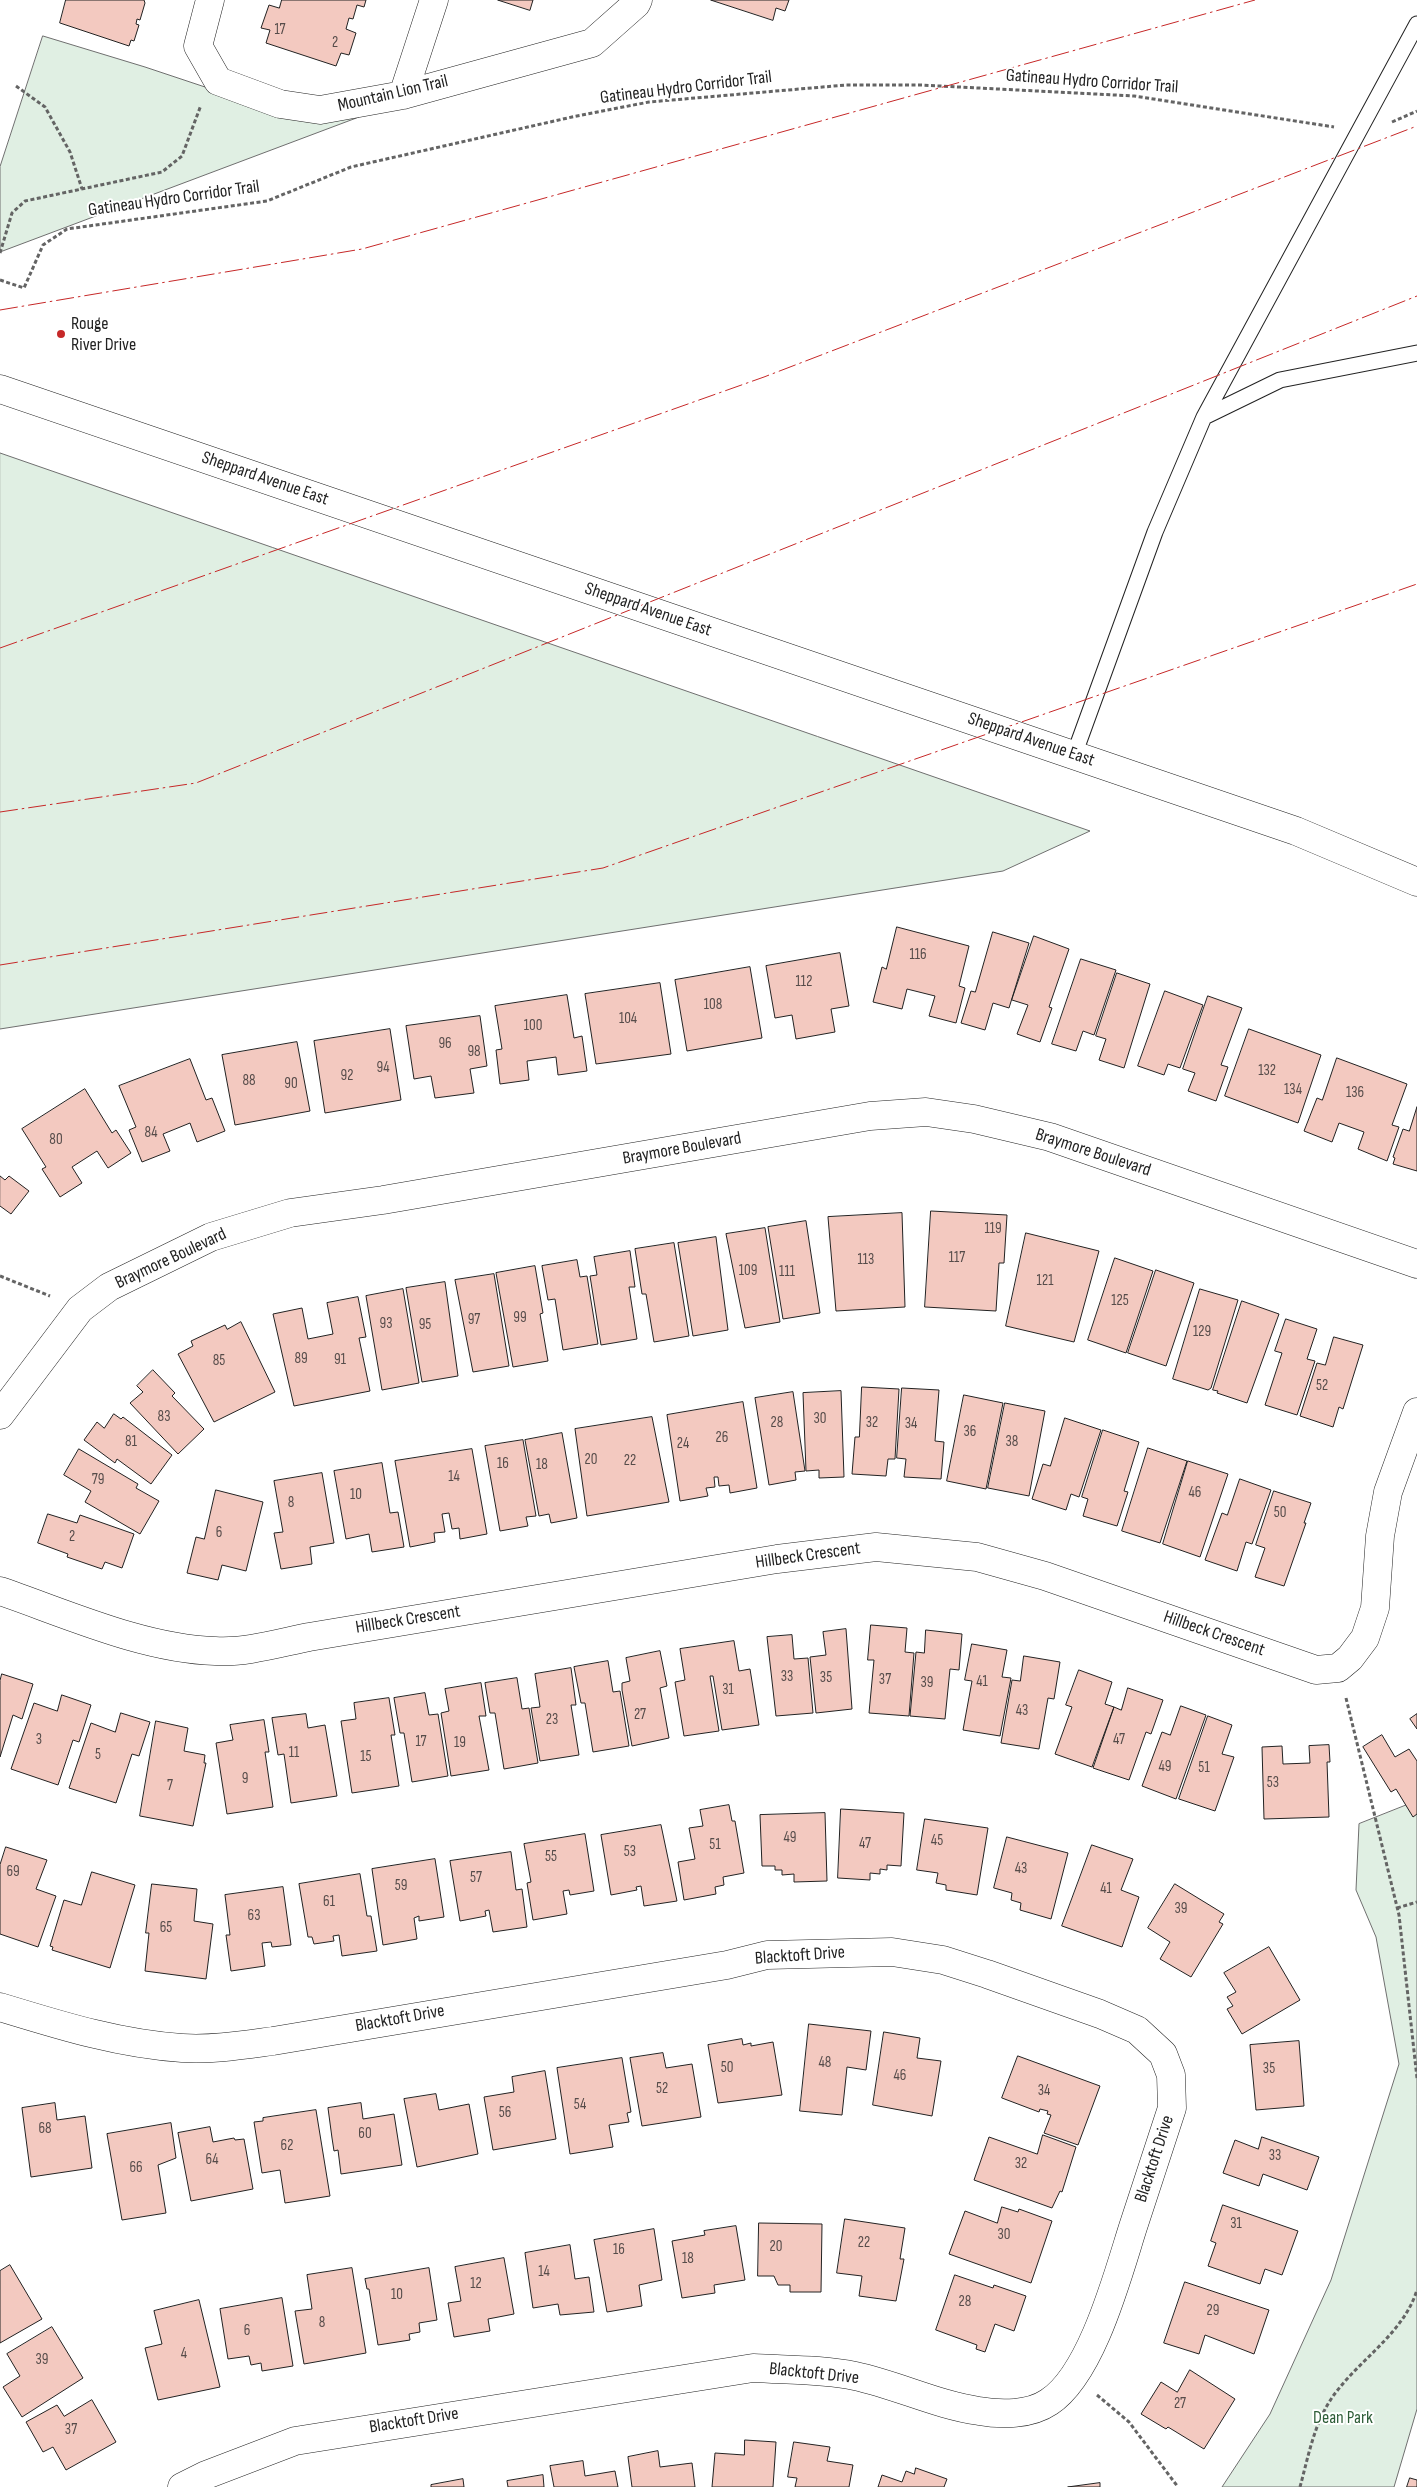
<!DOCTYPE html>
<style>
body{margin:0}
canvas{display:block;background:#fff}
</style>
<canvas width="1417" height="2487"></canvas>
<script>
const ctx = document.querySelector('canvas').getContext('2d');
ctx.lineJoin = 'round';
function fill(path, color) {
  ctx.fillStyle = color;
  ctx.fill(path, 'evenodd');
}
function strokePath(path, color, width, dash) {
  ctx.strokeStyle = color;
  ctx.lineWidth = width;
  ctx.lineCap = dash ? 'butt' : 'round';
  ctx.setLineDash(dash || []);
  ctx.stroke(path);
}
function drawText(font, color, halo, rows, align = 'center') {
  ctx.font = font + ' "Sofia Sans Condensed",sans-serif';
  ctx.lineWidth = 4;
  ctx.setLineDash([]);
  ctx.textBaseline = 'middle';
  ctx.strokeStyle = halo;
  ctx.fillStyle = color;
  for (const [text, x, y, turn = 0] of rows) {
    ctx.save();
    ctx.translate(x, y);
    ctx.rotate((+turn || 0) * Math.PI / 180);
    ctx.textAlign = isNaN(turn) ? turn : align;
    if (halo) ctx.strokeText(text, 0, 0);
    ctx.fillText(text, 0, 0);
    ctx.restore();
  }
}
const green = new Path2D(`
 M43 36 145 67 274 110 359 117 0 252V167Z
 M0 453 1090 831 1003 871 0 1029Z
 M1417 1801V2409L1394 2487H1222L1270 2414 1331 2280 1399 2064 1376 1937 1356 1890 1359 1824Z`);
fill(green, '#e0efe3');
strokePath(green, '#6f6f6f', 1);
const building = new Path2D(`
 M66 0H144L145 3 140 20 137 19 136 24 139 25 134 41 131 40 129 46 60 23Z
 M282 0H366L364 7 357 5 353 19 349 18 346 29 356 33 349 55 341 53 336 66 266 43 270 30 261 28 269 5 279 8Z
 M498 0H533L530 10Z
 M711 0H789L785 11 776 8 773 20Z
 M897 927 969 946 959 986 965 988 956 1023 929 1016 935 996 907 989 902 1009 873 1002 882 967 886 969Z
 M993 932 1029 943 1009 1008 993 1003 985 1030 961 1023 971 991 975 992Z
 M1034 936 1069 949 1049 1007 1052 1008 1040 1042 1017 1034 1028 1005 1012 1000Z
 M840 953 849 1006 831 1009 835 1032 796 1039 792 1015 775 1018 766 966Z
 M1081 959 1116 970 1094 1035 1083 1031 1076 1051 1052 1044Z
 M750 967 762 1038 687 1051 675 980Z
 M1117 973 1150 984 1124 1068 1099 1060 1106 1039 1096 1036Z
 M660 983 671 1054 596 1064 585 994Z
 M1165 991 1203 1005 1180 1068 1168 1064 1164 1075 1138 1066Z
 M567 995 574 1038 582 1036 587 1071 558 1075 556 1057 527 1061 529 1080 500 1084 496 1050 502 1049 495 1006Z
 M1208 996 1242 1008 1221 1065 1228 1067 1216 1101 1188 1091 1195 1073 1183 1069Z
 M480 1016 487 1066 470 1069 474 1093 435 1098 431 1076 414 1079 406 1026Z
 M390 1029 401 1100 325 1113 314 1041Z
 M1249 1029 1321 1055 1298 1123 1225 1096Z
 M297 1042 310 1111 235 1125 222 1055Z
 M1337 1058 1407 1084 1392 1125 1399 1127 1387 1161 1358 1149 1364 1132 1339 1123 1332 1142 1304 1131 1317 1098 1322 1100Z
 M190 1059 206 1100 212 1098 225 1131 197 1142 190 1123 163 1134 170 1151 142 1162 129 1130 136 1127 119 1086Z
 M85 1089 112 1133 116 1130 131 1153 108 1168 97 1151 72 1167 82 1183 60 1197 42 1169 46 1167 22 1129Z
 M1417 1107V1171L1393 1164 1395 1158 1393 1157 1403 1129 1409 1131Z
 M0 1176 5 1180 9 1176 29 1191 11 1214 0 1206Z
 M931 1211 1007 1215 1004 1263H999L996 1311 925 1307Z
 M902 1213 905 1307 836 1311 828 1217Z
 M806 1221 820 1313 783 1319 768 1227Z
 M765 1228 780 1322 745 1328 726 1234Z
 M1026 1233 1099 1251 1074 1342 1006 1326Z
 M716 1237 728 1330 693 1336 678 1243Z
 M674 1243 689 1336 654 1342 646 1294H642L635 1249Z
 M630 1251 635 1287H629L637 1339 601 1345 590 1276 597 1275 594 1257Z
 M1115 1258 1153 1271 1126 1353 1088 1340Z
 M577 1260 580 1277 587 1276 598 1344 563 1350 555 1299 548 1300 542 1266Z
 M535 1266 543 1313 540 1314 548 1361 513 1367 496 1273Z
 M1156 1270 1194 1283 1166 1366 1128 1353Z
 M494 1274 509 1366 473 1372 455 1280Z
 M445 1282 458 1376 422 1382 406 1288Z
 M403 1289 419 1383 382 1390 366 1296Z
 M1200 1289 1238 1300 1211 1388 1208 1390 1173 1379Z
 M358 1297 366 1337 359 1338 370 1391 294 1406 273 1314 302 1308 308 1339 333 1334 327 1303Z
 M1242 1301 1279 1314 1247 1403 1217 1393 1218 1391 1213 1390Z
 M1286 1319 1317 1329 1307 1359 1315 1361 1297 1415 1265 1405 1282 1353 1275 1351Z
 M241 1322 275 1392 214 1422 178 1354 193 1346 191 1341 225 1325 227 1329Z
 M1334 1337 1363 1345 1343 1409 1339 1407 1333 1427 1300 1416 1317 1363 1325 1365Z
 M153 1370 175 1393 172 1396 204 1429 178 1454 130 1403 143 1392 137 1386Z
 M862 1387 899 1389 895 1459H888L886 1476 852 1474 855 1437H859Z
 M902 1388 939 1390 935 1441 944 1442 941 1479 904 1477 906 1459 897 1458Z
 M841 1391 844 1477 819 1478V1470L806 1471 803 1393Z
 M793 1392 805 1471 795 1472 796 1480 769 1485 755 1398Z
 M964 1395 1003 1403 986 1489 947 1481Z
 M743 1402 757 1488 730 1493 729 1485 719 1486 718 1477H714L715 1487 706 1488 708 1496 680 1501 667 1415Z
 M1005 1403 1045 1411 1029 1496 988 1488Z
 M114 1414 121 1419 123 1417 172 1455 151 1484 117 1459 115 1463 84 1440 97 1422 104 1428Z
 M652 1417 669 1502 587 1516 575 1429Z
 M1065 1418 1101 1430 1079 1497 1071 1494 1066 1510 1032 1499 1043 1464 1050 1466Z
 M1103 1430 1139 1442 1124 1491 1128 1492 1117 1526 1083 1516 1088 1499 1082 1497Z
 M562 1433 577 1518 551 1523 549 1514 539 1516 525 1440Z
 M523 1440 536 1516 526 1517 528 1526 500 1531 485 1446Z
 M1148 1448 1187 1461 1160 1543 1122 1531Z
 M79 1449 138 1484 136 1488 159 1501 140 1534 85 1502 91 1491 64 1475Z
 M472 1449 487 1534 460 1539 459 1528 452 1529 449 1513 442 1514 445 1532 434 1533 435 1542 410 1547 395 1461Z
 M1188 1461 1228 1474 1200 1557 1163 1544Z
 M382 1463 390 1513 398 1512 404 1547 372 1552 369 1534 346 1539 334 1471Z
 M322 1473 334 1543 310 1547 312 1564 281 1569 274 1533 283 1532 274 1481Z
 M1240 1479 1271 1490 1252 1544 1246 1542 1237 1571 1205 1560 1222 1513 1227 1515Z
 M216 1490 263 1502 246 1571 222 1565 218 1580 187 1573 196 1537 204 1539Z
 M1274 1491 1311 1503 1304 1523H1306L1284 1586 1255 1577 1265 1548 1256 1545Z
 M48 1514 77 1523 80 1515 134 1534 122 1568 105 1562 102 1569 67 1557 68 1554 38 1543Z
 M871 1625 907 1628 905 1652 914 1653 909 1716 869 1713 874 1660H868Z
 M846 1629 852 1709 816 1713 810 1657 826 1655 823 1632Z
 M926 1630 962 1634 959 1670 950 1669 945 1719 910 1716 916 1652 924 1653Z
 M792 1635 794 1659 808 1658 813 1713 776 1716 767 1637Z
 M734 1641 739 1671 750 1669 759 1725 722 1730 713 1676H710L719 1731 684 1736 675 1682 685 1680 680 1649Z
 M972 1644 1007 1650 1002 1677 1011 1678 1000 1736 963 1730 972 1681 965 1680Z
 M660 1651 667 1686 660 1688 669 1738 632 1746 622 1690V1683L630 1681 626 1658Z
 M1024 1656 1060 1662 1054 1699 1048 1698 1039 1749 1001 1743 1012 1680 1020 1681Z
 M608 1661 613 1692 620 1691 629 1746 593 1752 585 1703H581L574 1667Z
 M571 1668 576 1705H571L579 1755 540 1761 531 1708 540 1707 535 1674Z
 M1079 1670 1112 1682 1105 1704 1114 1707 1092 1767 1055 1754 1072 1707 1066 1705Z
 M2 1674 33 1684 22 1719 13 1715 0 1757V1681Z
 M517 1678 522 1709 529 1708 538 1763 504 1769 495 1713H490L485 1683Z
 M481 1683 486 1716H479L489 1770 451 1776 441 1713 449 1711 445 1689Z
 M1128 1688 1163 1700 1151 1734 1146 1732 1129 1780 1093 1768 1114 1707 1121 1710Z
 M425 1693 429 1715 438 1714 448 1776 412 1782 404 1733H400L394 1698Z
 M62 1695 91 1705 79 1742 73 1740 58 1785 11 1769 34 1703 57 1711Z
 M389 1698 395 1735H391L399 1786 352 1793 341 1721 356 1719 354 1703Z
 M1181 1706 1206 1715 1176 1799 1142 1786 1162 1732 1170 1735Z
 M121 1713 150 1722 139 1756 132 1754 116 1803 69 1788 91 1723 115 1732Z
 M306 1714 308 1728 325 1725 337 1796 291 1803 284 1754 278 1755 272 1718Z
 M1417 1714V1729L1410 1719Z
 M1208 1716 1232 1725 1222 1754 1234 1757 1215 1811 1179 1799Z
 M264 1720 269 1752H265L273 1807 227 1814 216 1743 233 1740 230 1725Z
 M156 1721 188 1728 184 1751 205 1755 204 1763H206L193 1826 140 1816Z
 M1382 1735 1395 1757 1409 1749 1417 1761V1814L1413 1817 1396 1789 1391 1792 1363 1747Z
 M1329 1745 1330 1762H1327L1329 1817 1264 1819 1262 1747 1282 1746 1283 1764 1310 1763 1309 1746Z
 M729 1805 732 1821H735L744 1873 723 1877 724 1885 715 1887 716 1894 684 1900 678 1862 695 1859 689 1828 703 1826 700 1810Z
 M841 1809 904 1813 901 1866 887 1865V1870L880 1869V1874L870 1873V1880L838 1878Z
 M825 1813 827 1881 794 1882V1874L782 1875V1870H775V1866H762L760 1815Z
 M925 1819 988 1828 977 1895 946 1890V1885L936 1883 938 1873 917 1870Z
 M661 1825 677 1901 644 1906 641 1886 636 1887 637 1890 611 1895 601 1835Z
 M585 1834 594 1891 570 1895 569 1890 563 1891 567 1914 533 1920 527 1883 531 1882 524 1844Z
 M1007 1837 1068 1853 1051 1919 1020 1910 1021 1903 1011 1900 1012 1893 994 1888Z
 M1092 1845 1133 1859 1121 1890 1139 1897 1122 1947 1062 1926Z
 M6 1847 47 1860 36 1889 56 1896 38 1947 0 1934V1865Z
 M511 1852 516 1890 522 1889 527 1927 493 1932 489 1910 485 1911 486 1916 460 1921 450 1861Z
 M435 1859 444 1917 419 1921V1916L414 1918 417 1939 383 1945 372 1869Z
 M92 1872 135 1885 110 1968 52 1950 53 1947 50 1946 64 1900 81 1905Z
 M360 1874 367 1916H371L377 1951 342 1956 339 1935 333 1936 334 1941 314 1944 312 1937H308L299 1884Z
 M152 1884 197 1889 194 1921 213 1924 206 1979 145 1971 149 1933H146Z
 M1175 1884 1224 1914 1219 1922 1223 1924 1191 1977 1160 1959 1170 1942 1148 1928Z
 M283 1887 291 1945 272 1947 271 1942 262 1943 265 1966 231 1971 226 1935H230L225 1895Z
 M1269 1947 1300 2000 1242 2034 1227 2009 1233 2006 1227 1997 1236 1992 1224 1973Z
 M809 2024 871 2031 866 2070 847 2067 842 2115 800 2111Z
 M884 2032 920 2038 917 2058 941 2061 932 2116 873 2105Z
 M742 2039 743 2045 751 2043V2046L773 2042 782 2095 718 2103 708 2045Z
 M1299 2041 1304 2106 1256 2110 1250 2045Z
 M663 2053 666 2068 692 2064 701 2117 642 2126 630 2058Z
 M1018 2056 1100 2086 1078 2145 1044 2133 1051 2115 1047 2114 1048 2111 1040 2109 1039 2112 1002 2098Z
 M622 2058 631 2112 627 2113 629 2122 609 2125 613 2147 570 2154 557 2068Z
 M545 2071 556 2139 493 2150 484 2097 514 2092 512 2077Z
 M436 2094 439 2110 469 2104 478 2154 417 2167 404 2099Z
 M55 2103 57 2120 85 2116 92 2168 31 2177 22 2108Z
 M361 2103 363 2119 394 2114 402 2165 341 2174 338 2150 334 2151 332 2138 328 2108Z
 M316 2110 330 2196 285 2203 280 2170 262 2173 254 2122 263 2121V2118Z
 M171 2123 176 2158 158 2165 166 2213 122 2220 107 2134Z
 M210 2127 213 2142 234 2138 235 2140 244 2139 253 2189 191 2201 178 2133Z
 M1043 2135 1076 2147 1062 2192 1060 2191 1052 2208 974 2180 989 2137 1037 2154Z
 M1262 2137 1319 2157 1307 2190 1263 2174 1259 2186 1223 2173 1235 2140 1258 2149Z
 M1223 2205 1298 2231 1282 2275 1265 2269 1260 2284 1208 2266 1216 2243 1211 2241Z
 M1002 2207 1018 2212 1019 2209 1052 2221 1031 2283 949 2254 965 2211 997 2223Z
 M845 2219 905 2228 900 2259H904L896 2301 859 2296 862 2276 837 2273Z
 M759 2223 822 2224 821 2292H790V2285H778L774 2276H758Z
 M736 2226 745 2280 714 2285 715 2293 682 2298 672 2241 705 2235 704 2231Z
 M654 2229 662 2280 639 2285 642 2306 607 2312 594 2240Z
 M570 2245 575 2279 589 2277 594 2312 560 2315 558 2304 533 2308 525 2253Z
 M504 2258 514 2314 488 2319 490 2331 454 2337 448 2303 461 2301 455 2267Z
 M10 2265 42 2319 0 2343V2271Z
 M352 2268 366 2353 304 2364 295 2311 312 2309 307 2275Z
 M429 2268 437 2320 419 2323 420 2332 409 2334 410 2340 378 2345 369 2289H367L365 2279Z
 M955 2275 993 2288 994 2285 1026 2296 1014 2331 995 2324 985 2352 976 2349 977 2345 936 2330Z
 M1185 2282 1269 2310 1254 2354 1205 2335 1199 2354 1164 2343Z
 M282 2298 293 2366 262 2371 261 2363 251 2365 249 2356 228 2359 220 2309Z
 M199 2300 220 2387 158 2400 145 2348 162 2344 154 2311Z
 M52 2327 83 2378 22 2417 3 2387 20 2376 7 2354Z
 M1190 2370 1235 2399 1204 2449 1168 2427 1166 2429 1141 2414 1161 2382 1177 2392Z
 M92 2400 116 2442 66 2470 53 2447 43 2452 26 2422 57 2405 64 2416Z
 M745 2440 776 2442 773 2487H712L715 2453 744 2455Z
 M794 2442 830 2447 827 2461 853 2465 849 2487H795L797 2478 788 2477Z
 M658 2451 660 2467 692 2463 695 2487H632L628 2457Z
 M583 2461 585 2476 615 2471 618 2487H554L550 2466Z
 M916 2468 947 2479 944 2487H878L882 2475 902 2482 906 2471 914 2474Z
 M543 2475 544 2487H508L507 2481Z
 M1410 2478 1417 2480V2487H1407Z
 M463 2479 464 2487H431V2485Z
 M1100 2483V2487H1068Z`);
fill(building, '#f3c9c0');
strokePath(building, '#222', 1);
const service = new Path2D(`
 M1204 417 1417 24
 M1074 755 1155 532 1204 417 1280 380 1417 353`);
const minor = new Path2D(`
 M210 0 198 46 218 81 280 104 320 110 403 95 592 43 636 4 638 0
 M403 95 434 0
 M0 1415 80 1309 109 1287 211 1237 290 1213 383 1200 870 1116 926 1112 974 1119 1050 1137 1417 1264
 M0 1591C67 1614 144 1649 215 1651 246 1653 279 1643 309 1637L777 1559 876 1547 977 1557 1045 1576 1316 1670 1338 1668 1350 1658 1365 1638 1375 1608 1380 1536 1388 1492 1417 1412
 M0 2007C59 2025 119 2044 182 2048 212 2050 243 2045 273 2041L727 1965 767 1955 892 1952 943 1960 987 1974 1100 2014 1137 2030 1163 2054 1171 2075 1172 2108C1159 2147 1146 2187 1133 2227 1118 2274 1092 2374 1049 2402 1030 2415 1001 2415 979 2411 937 2405 897 2385 855 2376 822 2369 787 2370 753 2368L295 2441 206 2475 182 2487`);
const secondary = new Path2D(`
 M0 389 1296 831 1417 882`);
strokePath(service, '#222', 17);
strokePath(minor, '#222', 29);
strokePath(secondary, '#222', 29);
strokePath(new Path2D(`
 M16 86 45 107 70 152 82 189
 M1392 122 1417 111
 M0 253 12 213 25 201 162 172 182 156 201 105
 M0 280 24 288 43 245 67 229 267 201 351 167 572 117 649 102 846 85H920L1134 96 1334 127
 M0 1276 50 1296
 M1346 1698 1399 1915 1417 2078
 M1397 1908 1417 1902
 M1097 2395 1129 2422 1178 2487
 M1300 2487C1309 2454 1315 2418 1337 2391 1363 2357 1404 2332 1417 2290`), '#646464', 3, [4, 2.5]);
strokePath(service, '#fff', 15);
strokePath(minor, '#fff', 28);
strokePath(secondary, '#fff', 28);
strokePath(new Path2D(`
 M0 310 362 249 1255 0
 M0 648 764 377 1417 126
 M0 812 196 783 1417 296
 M0 965 603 868 1417 584`), '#c62828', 1, [18, 4, 2.5, 4]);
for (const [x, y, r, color] of [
 [61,334,5,"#c62828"]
]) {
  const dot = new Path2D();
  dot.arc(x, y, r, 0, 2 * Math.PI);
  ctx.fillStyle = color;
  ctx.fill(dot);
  strokePath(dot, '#fff', 2);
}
drawText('15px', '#564c4a', null, [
 ["17",280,30],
 ["2",335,43],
 ["116",918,955],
 ["112",804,982],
 ["108",713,1005],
 ["104",628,1019],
 ["100",533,1026],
 ["96",445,1044],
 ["98",474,1052],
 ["94",383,1068],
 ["132",1267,1071],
 ["92",347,1076],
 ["88",249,1081],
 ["90",291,1084],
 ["134",1293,1090],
 ["136",1355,1093],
 ["84",151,1133],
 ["80",56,1140],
 ["119",993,1229],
 ["117",957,1258],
 ["113",866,1260],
 ["109",748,1271],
 ["111",787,1272],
 ["121",1045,1281],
 ["125",1120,1301],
 ["99",520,1318],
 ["97",474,1320],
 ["93",386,1324],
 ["95",425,1325],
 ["129",1202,1332],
 ["89",301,1359],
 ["91",340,1360],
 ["85",219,1361],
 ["52",1322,1386],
 ["83",164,1417],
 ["30",820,1419],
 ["28",777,1423],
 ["32",872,1423],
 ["34",911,1424],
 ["36",970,1432],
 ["26",722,1438],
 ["81",131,1442],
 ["38",1012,1442],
 ["24",683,1444],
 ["20",591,1460],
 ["22",630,1461],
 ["16",503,1464],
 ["18",542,1465],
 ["14",454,1477],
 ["79",98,1480],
 ["46",1195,1493],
 ["10",356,1495],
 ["8",291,1503],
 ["50",1280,1513],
 ["6",219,1533],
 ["2",72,1537],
 ["33",787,1677],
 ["35",826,1678],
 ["37",885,1680],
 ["41",982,1682],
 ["39",927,1683],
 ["31",728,1690],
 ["43",1022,1711],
 ["27",640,1715],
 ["23",552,1720],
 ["3",39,1740],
 ["47",1119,1740],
 ["17",421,1742],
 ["19",460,1743],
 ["11",294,1753],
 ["5",98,1755],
 ["15",366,1757],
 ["49",1165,1767],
 ["51",1204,1768],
 ["9",245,1779],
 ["53",1273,1783],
 ["7",170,1786],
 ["49",790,1838],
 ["45",937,1841],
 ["47",865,1844],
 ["51",715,1845],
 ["53",630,1852],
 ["55",551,1857],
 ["43",1021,1869],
 ["69",13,1872],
 ["57",476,1878],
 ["59",401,1886],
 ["41",1106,1889],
 ["61",329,1902],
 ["39",1181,1909],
 ["63",254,1916],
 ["65",166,1928],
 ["48",825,2063],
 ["50",727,2068],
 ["35",1269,2069],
 ["46",900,2076],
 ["52",662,2089],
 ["34",1044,2091],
 ["54",580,2105],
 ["56",505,2113],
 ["68",45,2129],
 ["60",365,2134],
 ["62",287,2146],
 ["33",1275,2156],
 ["64",212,2160],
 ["32",1021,2164],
 ["66",136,2168],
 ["31",1236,2224],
 ["30",1004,2235],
 ["22",864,2243],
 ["20",776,2247],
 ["16",619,2250],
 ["18",688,2259],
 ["14",544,2272],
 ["12",476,2284],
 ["10",397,2295],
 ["28",965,2302],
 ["29",1213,2311],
 ["8",322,2323],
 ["6",247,2331],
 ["4",184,2354],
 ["39",42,2360],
 ["27",1180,2404],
 ["37",71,2430]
]);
drawText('18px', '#222', '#fff', [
 ["Gatineau Hydro Corridor Trail",1092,82,4],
 ["Gatineau Hydro Corridor Trail",686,88,-7],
 ["Mountain Lion Trail",393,94,-13],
 ["Gatineau Hydro Corridor Trail",174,199,-8],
 ["Sheppard Avenue East",265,479,19],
 ["Sheppard Avenue East",648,610,19],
 ["Sheppard Avenue East",1031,740,19],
 ["Braymore Boulevard",682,1149,-10],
 ["Braymore Boulevard",1093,1153,18],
 ["Braymore Boulevard",171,1259,-25],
 ["Hillbeck Crescent",808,1556,-8],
 ["Hillbeck Crescent",408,1620,-9],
 ["Hillbeck Crescent",1214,1634,19],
 ["Blacktoft Drive",800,1956,-4],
 ["Blacktoft Drive",400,2019,-10],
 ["Blacktoft Drive",1155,2159,-72],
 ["Blacktoft Drive",814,2374,6],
 ["Blacktoft Drive",414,2421,-9]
]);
drawText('18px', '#222', '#fff', [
 ["Rouge",71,324],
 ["River Drive",71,345]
], 'left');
drawText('18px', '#2f5e38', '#fff', [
 ["Dean Park",1343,2418]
]);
</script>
